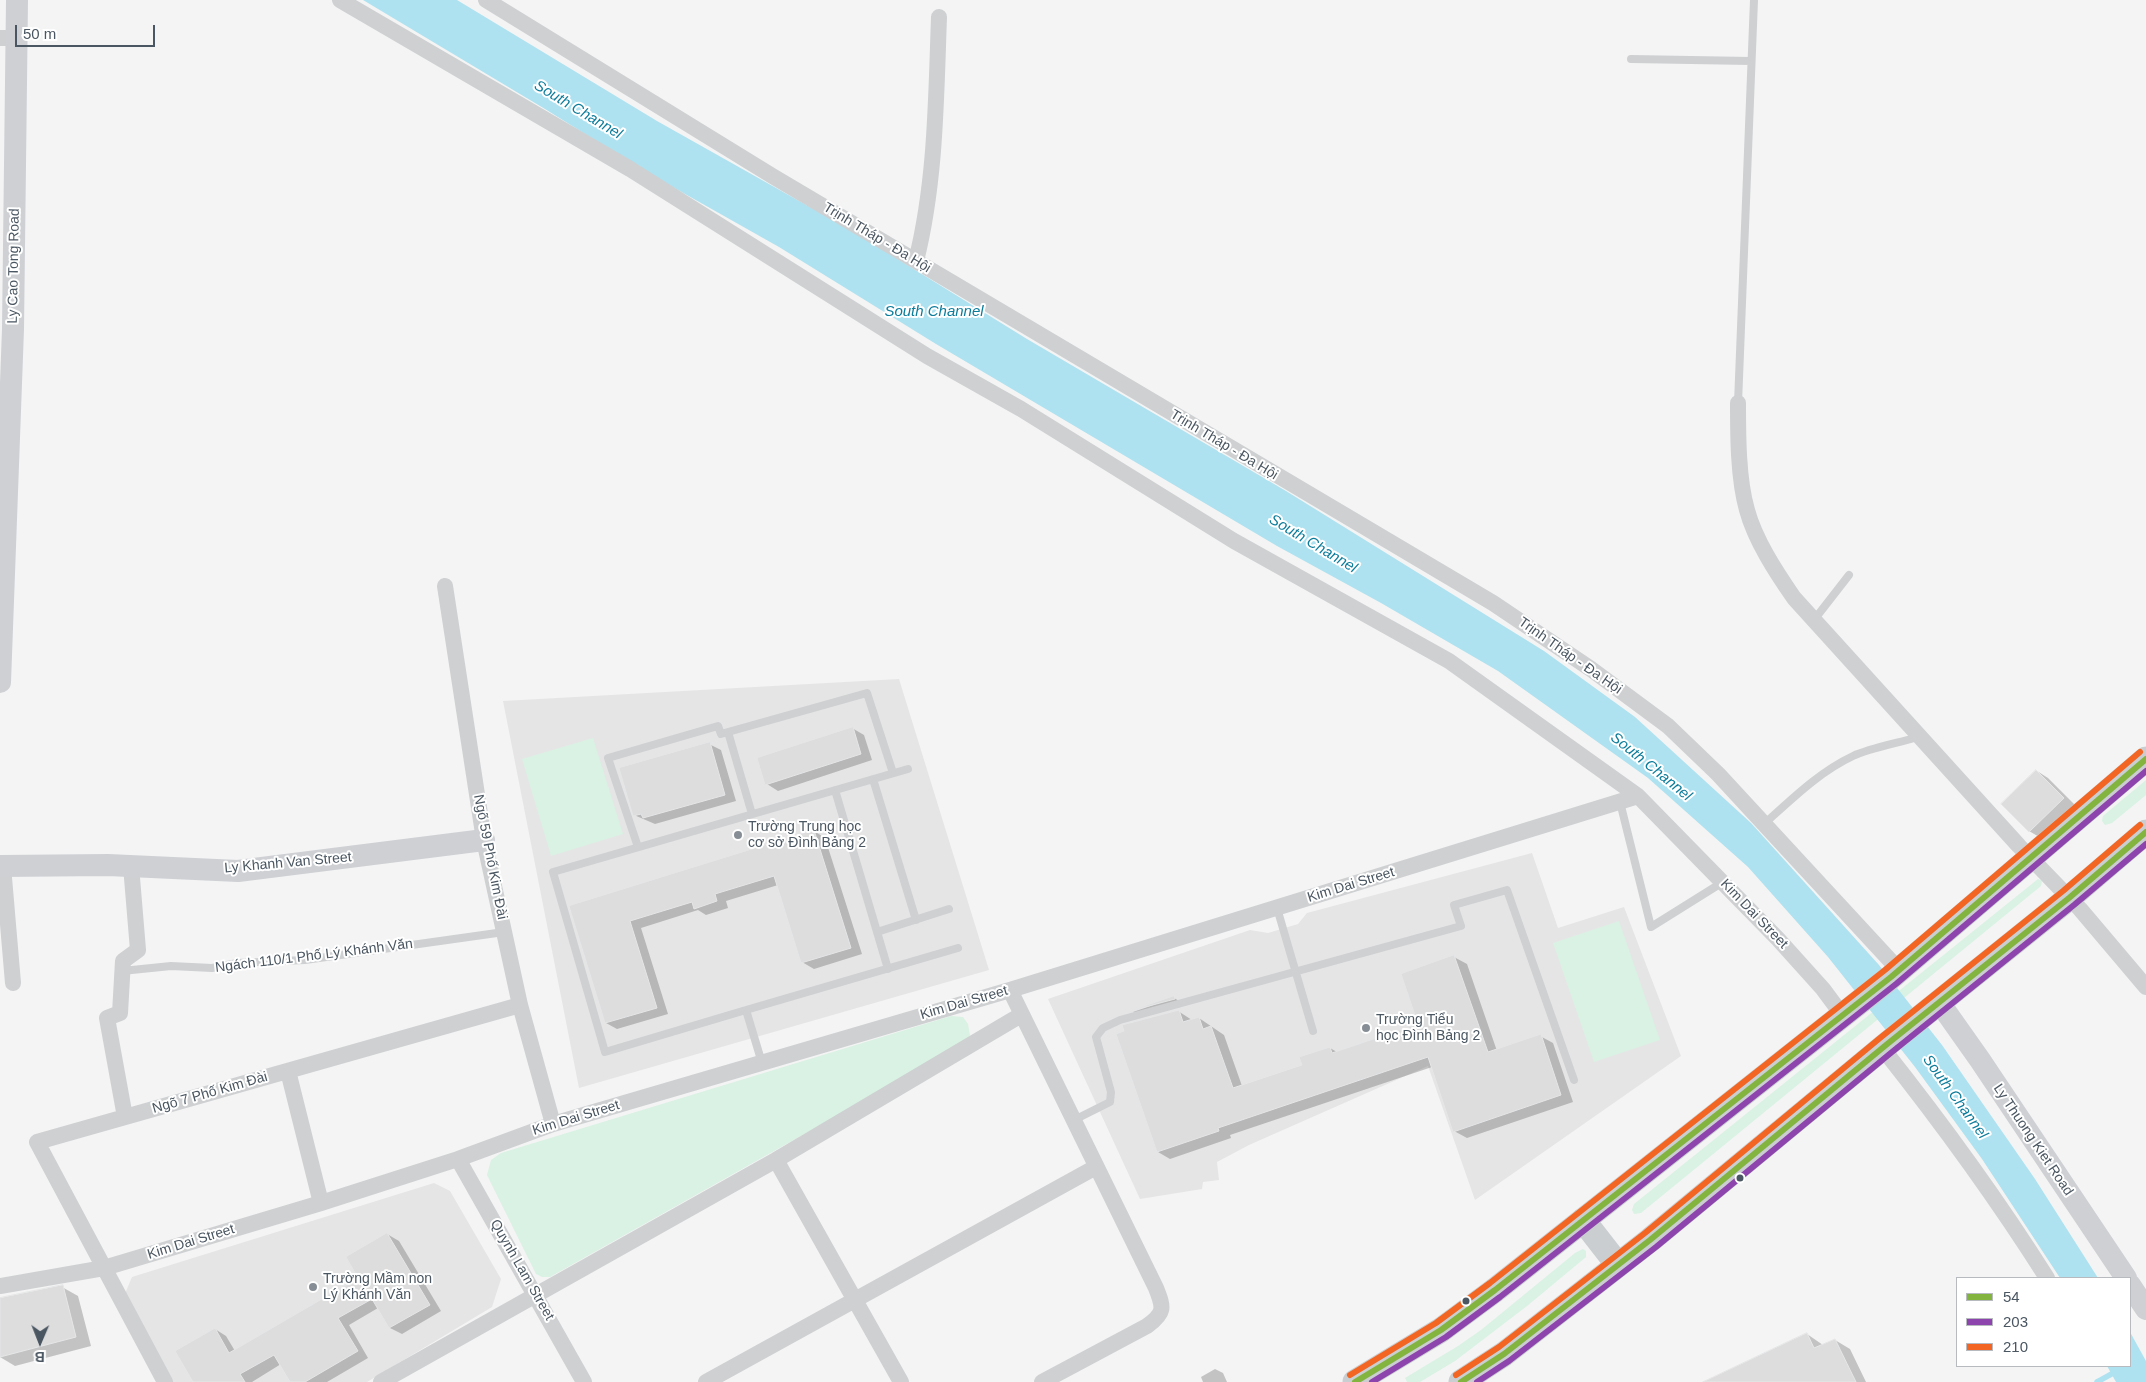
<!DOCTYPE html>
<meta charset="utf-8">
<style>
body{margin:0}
#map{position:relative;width:2146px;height:1382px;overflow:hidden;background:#f4f4f4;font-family:Arial,sans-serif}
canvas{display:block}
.legend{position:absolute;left:1956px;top:1277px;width:175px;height:90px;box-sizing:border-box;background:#fff;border:1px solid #b7bbc0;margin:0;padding:6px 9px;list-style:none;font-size:15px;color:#4a5661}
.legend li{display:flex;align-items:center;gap:10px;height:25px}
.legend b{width:25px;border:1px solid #b7bbc0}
.north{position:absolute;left:15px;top:1317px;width:50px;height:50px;-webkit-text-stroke:4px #fff;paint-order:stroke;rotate:181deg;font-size:14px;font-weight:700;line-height:20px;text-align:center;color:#4a5661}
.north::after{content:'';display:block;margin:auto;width:18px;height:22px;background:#4a5661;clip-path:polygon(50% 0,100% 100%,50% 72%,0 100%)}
.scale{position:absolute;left:15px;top:25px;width:140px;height:22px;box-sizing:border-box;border:2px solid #4a5661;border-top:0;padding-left:6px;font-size:15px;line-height:18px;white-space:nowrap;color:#4a5661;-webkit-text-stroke:4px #fff;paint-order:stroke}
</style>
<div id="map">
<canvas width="2146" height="1382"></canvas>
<ul class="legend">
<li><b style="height:6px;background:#83b43f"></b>54</li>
<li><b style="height:6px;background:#8e44ad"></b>203</li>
<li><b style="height:6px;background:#f26522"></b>210</li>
</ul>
<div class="north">B</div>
<div class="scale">50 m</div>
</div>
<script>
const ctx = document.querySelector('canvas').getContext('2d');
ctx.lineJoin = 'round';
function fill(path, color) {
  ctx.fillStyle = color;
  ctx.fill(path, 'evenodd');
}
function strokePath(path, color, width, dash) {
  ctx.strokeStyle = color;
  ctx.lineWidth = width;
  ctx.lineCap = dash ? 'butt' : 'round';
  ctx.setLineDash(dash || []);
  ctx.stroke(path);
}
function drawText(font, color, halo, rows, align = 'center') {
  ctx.font = font + ' Arial,sans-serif';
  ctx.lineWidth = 4;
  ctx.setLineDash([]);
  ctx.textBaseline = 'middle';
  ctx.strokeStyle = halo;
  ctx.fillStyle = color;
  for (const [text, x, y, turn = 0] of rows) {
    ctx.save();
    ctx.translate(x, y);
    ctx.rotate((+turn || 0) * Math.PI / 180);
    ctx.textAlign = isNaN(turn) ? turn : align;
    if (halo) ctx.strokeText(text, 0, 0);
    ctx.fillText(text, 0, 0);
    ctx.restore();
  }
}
fill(new Path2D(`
 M899 679 989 970 579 1088 503 701Z
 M1532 853 1558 928 1624 907 1681 1056 1475 1200 1428 1066 1249 1145 1217 1162 1219 1180 1203 1182 1202 1189 1140 1199 1048 999 1250 930 1268 933 1298 924 1307 913Z
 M434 1183 450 1191 501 1279 492 1307 367 1382H172L124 1296 132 1277Z`), '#e6e5e6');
fill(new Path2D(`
 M593 738 623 834 551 856 522 759Z
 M2146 780V795L2112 823 2105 825 2102 821 2103 816Z
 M2038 879 2042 881 2041 886 2025 899 1641 1213 1634 1214 1632 1210 1634 1204Z
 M1619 921 1660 1040 1594 1062 1553 943Z
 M951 1016 963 1017 968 1024 970 1036 966 1043 550 1277H542L536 1274 487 1175 491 1160 501 1153Z
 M1583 1249 1586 1251V1257L1527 1306 1455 1361 1420 1382H1407L1405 1378 1458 1346 1481 1330 1575 1253Z`), '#d9f2e3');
fill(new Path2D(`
 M363 0H457L657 121 849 229 1027 339 1286 491 1544 651 1635 717 1751 823 1879 965 1942 1045 2035 1179 2098 1278H2060L1982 1159 1915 1067 1828 957 1748 867 1648 778 1498 671 1381 603 1277 546 936 344 779 247 646 172 545 109Z
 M2130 1332 2146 1361V1382H2116L2107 1366H2130Z`), '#aee2f0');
fill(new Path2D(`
 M852 728 864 735 872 760 778 791 767 784Z
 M709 744 721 750 736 801 655 824 634 815Z
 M2037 771 2048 778 2075 805 2041 838 2029 831Z
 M814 831 825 838 862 954 814 969 802 962 778 885 726 901 728 908 706 915 698 910 641 928 668 1014 617 1029 606 1023 570 907Z
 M1454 957 1467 964 1497 1051 1540 1036 1553 1043 1573 1102 1467 1138 1454 1131 1432 1067 1230 1135 1231 1138 1170 1159 1158 1152 1178 1011 1192 1020 1199 1018 1224 1035 1242 1086 1303 1066 1330 1048 1337 1052 1420 1024Z
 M1174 998 1186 1005 1143 1017 1133 1012Z
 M387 1234 399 1241 441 1311 402 1334 390 1328 378 1308 349 1325 368 1358 327 1382H292L281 1364 252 1382H195L215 1329 226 1336 235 1351 359 1278Z
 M62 1287 78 1296 91 1346 15 1366 0 1357V1299Z
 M1807 1334 1823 1345 1835 1340 1850 1349 1866 1382H1719Z
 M1215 1369 1223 1373 1227 1382H1203L1201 1377Z`), '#0003');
strokePath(new Path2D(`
 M2097 1382 2117 1371`), '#aee2f0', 5.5);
const building = new Path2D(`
 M853 727 861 754 765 785 757 758Z
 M710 742 725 795 643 818 641 814 633 816 619 768Z
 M2036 770 2064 798 2029 832 2001 804Z
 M814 830 851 948 801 963 774 876 715 894 717 901 694 909 692 902 630 921 657 1008 605 1023 569 906Z
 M1454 955 1488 1052 1541 1034 1561 1095 1453 1132 1428 1057 1218 1128 1219 1131 1157 1152 1116 1034 1124 1031 1122 1025 1179 1010 1183 1022 1199 1017 1203 1029 1211 1026 1233 1088 1302 1065 1299 1057 1330 1047 1332 1053 1418 1024 1401 974Z
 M1174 996 1175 999 1130 1011Z
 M387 1233 430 1305 389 1328 372 1299 338 1318 358 1351 305 1382H290L274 1355 240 1374 245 1382H193L175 1351 215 1328 229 1353 358 1278 346 1257Z
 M63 1285 76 1337 0 1357V1298Z
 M1807 1333 1814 1348 1835 1339 1856 1382H1703Z`);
fill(building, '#ddddde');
strokePath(building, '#e5e6e7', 1);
strokePath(new Path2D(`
 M1631 59 1751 61
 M1738 403 1754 0
 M1814 620 1849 575
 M873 779 916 920
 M835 790 888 969
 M1620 802 1651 927 1723 882
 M752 814 728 732 867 693 893 773
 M1764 824C1792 799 1819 772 1853 756 1873 747 1900 743 1921 736
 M638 847 608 758 718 726 721 734 728 732
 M1277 908 1313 1031
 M877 932 949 909
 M122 971 171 966 212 968 237 963 305 960 504 932
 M746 1010 605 1052 553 872 908 769
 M762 1063 746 1010 958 948
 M1074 1120 1110 1102 1111 1092 1096 1037 1103 1028 1120 1020 1461 926 1454 905 1507 890 1574 1080`), '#ced0d2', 8);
strokePath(new Path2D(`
 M340 0 630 169 927 356 1021 409 1234 541 1449 661 1638 796
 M486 0 774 177 1493 603 1591 669 1668 726 1718 774 1899 970
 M0 38H16
 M916 261C936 181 936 98 939 17
 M1738 403C1738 435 1738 479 1747 510 1755 540 1776 572 1794 598L2019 846 2080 909 2146 987
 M445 586 484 840 520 1005 553 1124
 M3 866 13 983
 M1010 990 1156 1288C1164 1308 1165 1313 1147 1326L1042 1382
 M1883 1049C1941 1122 1997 1199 2047 1278
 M288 1071 321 1203
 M125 1117 107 1018 120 1013 123 961 138 950 131 866
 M458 1159 584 1382
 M776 1160 901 1382
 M0 1286 104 1268 321 1203 458 1159 553 1124 1010 990 1638 796 1778 939 1823 989 1843 1016
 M165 1382 37 1142 520 1005
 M381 1382 776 1160 1021 1015
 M706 1382 1096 1167`), '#ced0d2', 16);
strokePath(new Path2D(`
 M0 682 13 329 17 0
 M0 866 108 865 238 871 484 840
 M1939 1002 1980 1060 2126 1278
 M2130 1285 2146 1309`), '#ced0d4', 22);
strokePath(new Path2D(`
 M1583 1220 1618 1265
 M1355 1382 1441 1330 1495 1290 1891 977 2146 759
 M1461 1382 1504 1354 1650 1240 1886 1045 2069 898 2146 832`), '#caced1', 25);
strokePath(new Path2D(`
 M1355 1382 1441 1330 1495 1290 1891 977 2146 759
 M1461 1382 1504 1354 1650 1240 1886 1045 2069 898 2146 832`), '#83b43f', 6);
strokePath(new Path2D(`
 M1372 1382 1446 1337 1500 1297 1896 984 2146 771
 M1477 1382 1509 1361 1656 1247 1892 1052 2074 905 2146 844`), '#8e44ad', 6);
strokePath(new Path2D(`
 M1350 1375 1436 1323 1490 1283 1885 970 2140 752
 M1456 1375 1499 1347 1645 1233 1880 1038 2063 891 2140 825`), '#f26522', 6);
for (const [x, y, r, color] of [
 [738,835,5,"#868d94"],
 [1366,1028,5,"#868d94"],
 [1740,1178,4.5,"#4a5661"],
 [313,1287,5,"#868d94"],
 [1466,1301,4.5,"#4a5661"]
]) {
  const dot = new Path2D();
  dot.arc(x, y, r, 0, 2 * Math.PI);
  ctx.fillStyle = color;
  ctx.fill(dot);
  strokePath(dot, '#fff', 2);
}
drawText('14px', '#4a5661', '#fff', [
 ["Trịnh Tháp - Đa Hội",877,238,31],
 ["Ly Cao Tong Road",14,266,-89],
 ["Trịnh Tháp - Đa Hội",1224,445,31],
 ["Trịnh Tháp - Đa Hội",1570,656,35],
 ["Ngõ 59 Phố Kim Đài",490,857,79],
 ["Ly Khanh Van Street",288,863,-5],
 ["Kim Dai Street",1351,885,-17],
 ["Kim Dai Street",1754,914,46],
 ["Ngách 110/1 Phố Lý Khánh Văn",314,956,-7],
 ["Kim Dai Street",964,1003,-16],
 ["Ngõ 7 Phố Kim Đài",210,1093,-16],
 ["Kim Dai Street",576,1118,-17],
 ["Ly Thuong Kiet Road",2033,1140,56],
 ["Kim Dai Street",191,1242,-17],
 ["Quynh Lam Street",522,1270,60]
]);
drawText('14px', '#4a5661', '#fff', [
 ["Trường Trung học",748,827],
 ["cơ sở Đình Bảng 2",748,843],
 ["Trường Tiểu",1376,1020],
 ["học Đình Bảng 2",1376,1036],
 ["Trường Mầm non",323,1279],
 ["Lý Khánh Văn",323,1295]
], 'left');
drawText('italic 15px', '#0c7c9b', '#fff', [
 ["South Channel",578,110,31],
 ["South Channel",934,312],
 ["South Channel",1313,544,31],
 ["South Channel",1651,767,39],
 ["South Channel",1955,1097,54]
]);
</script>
